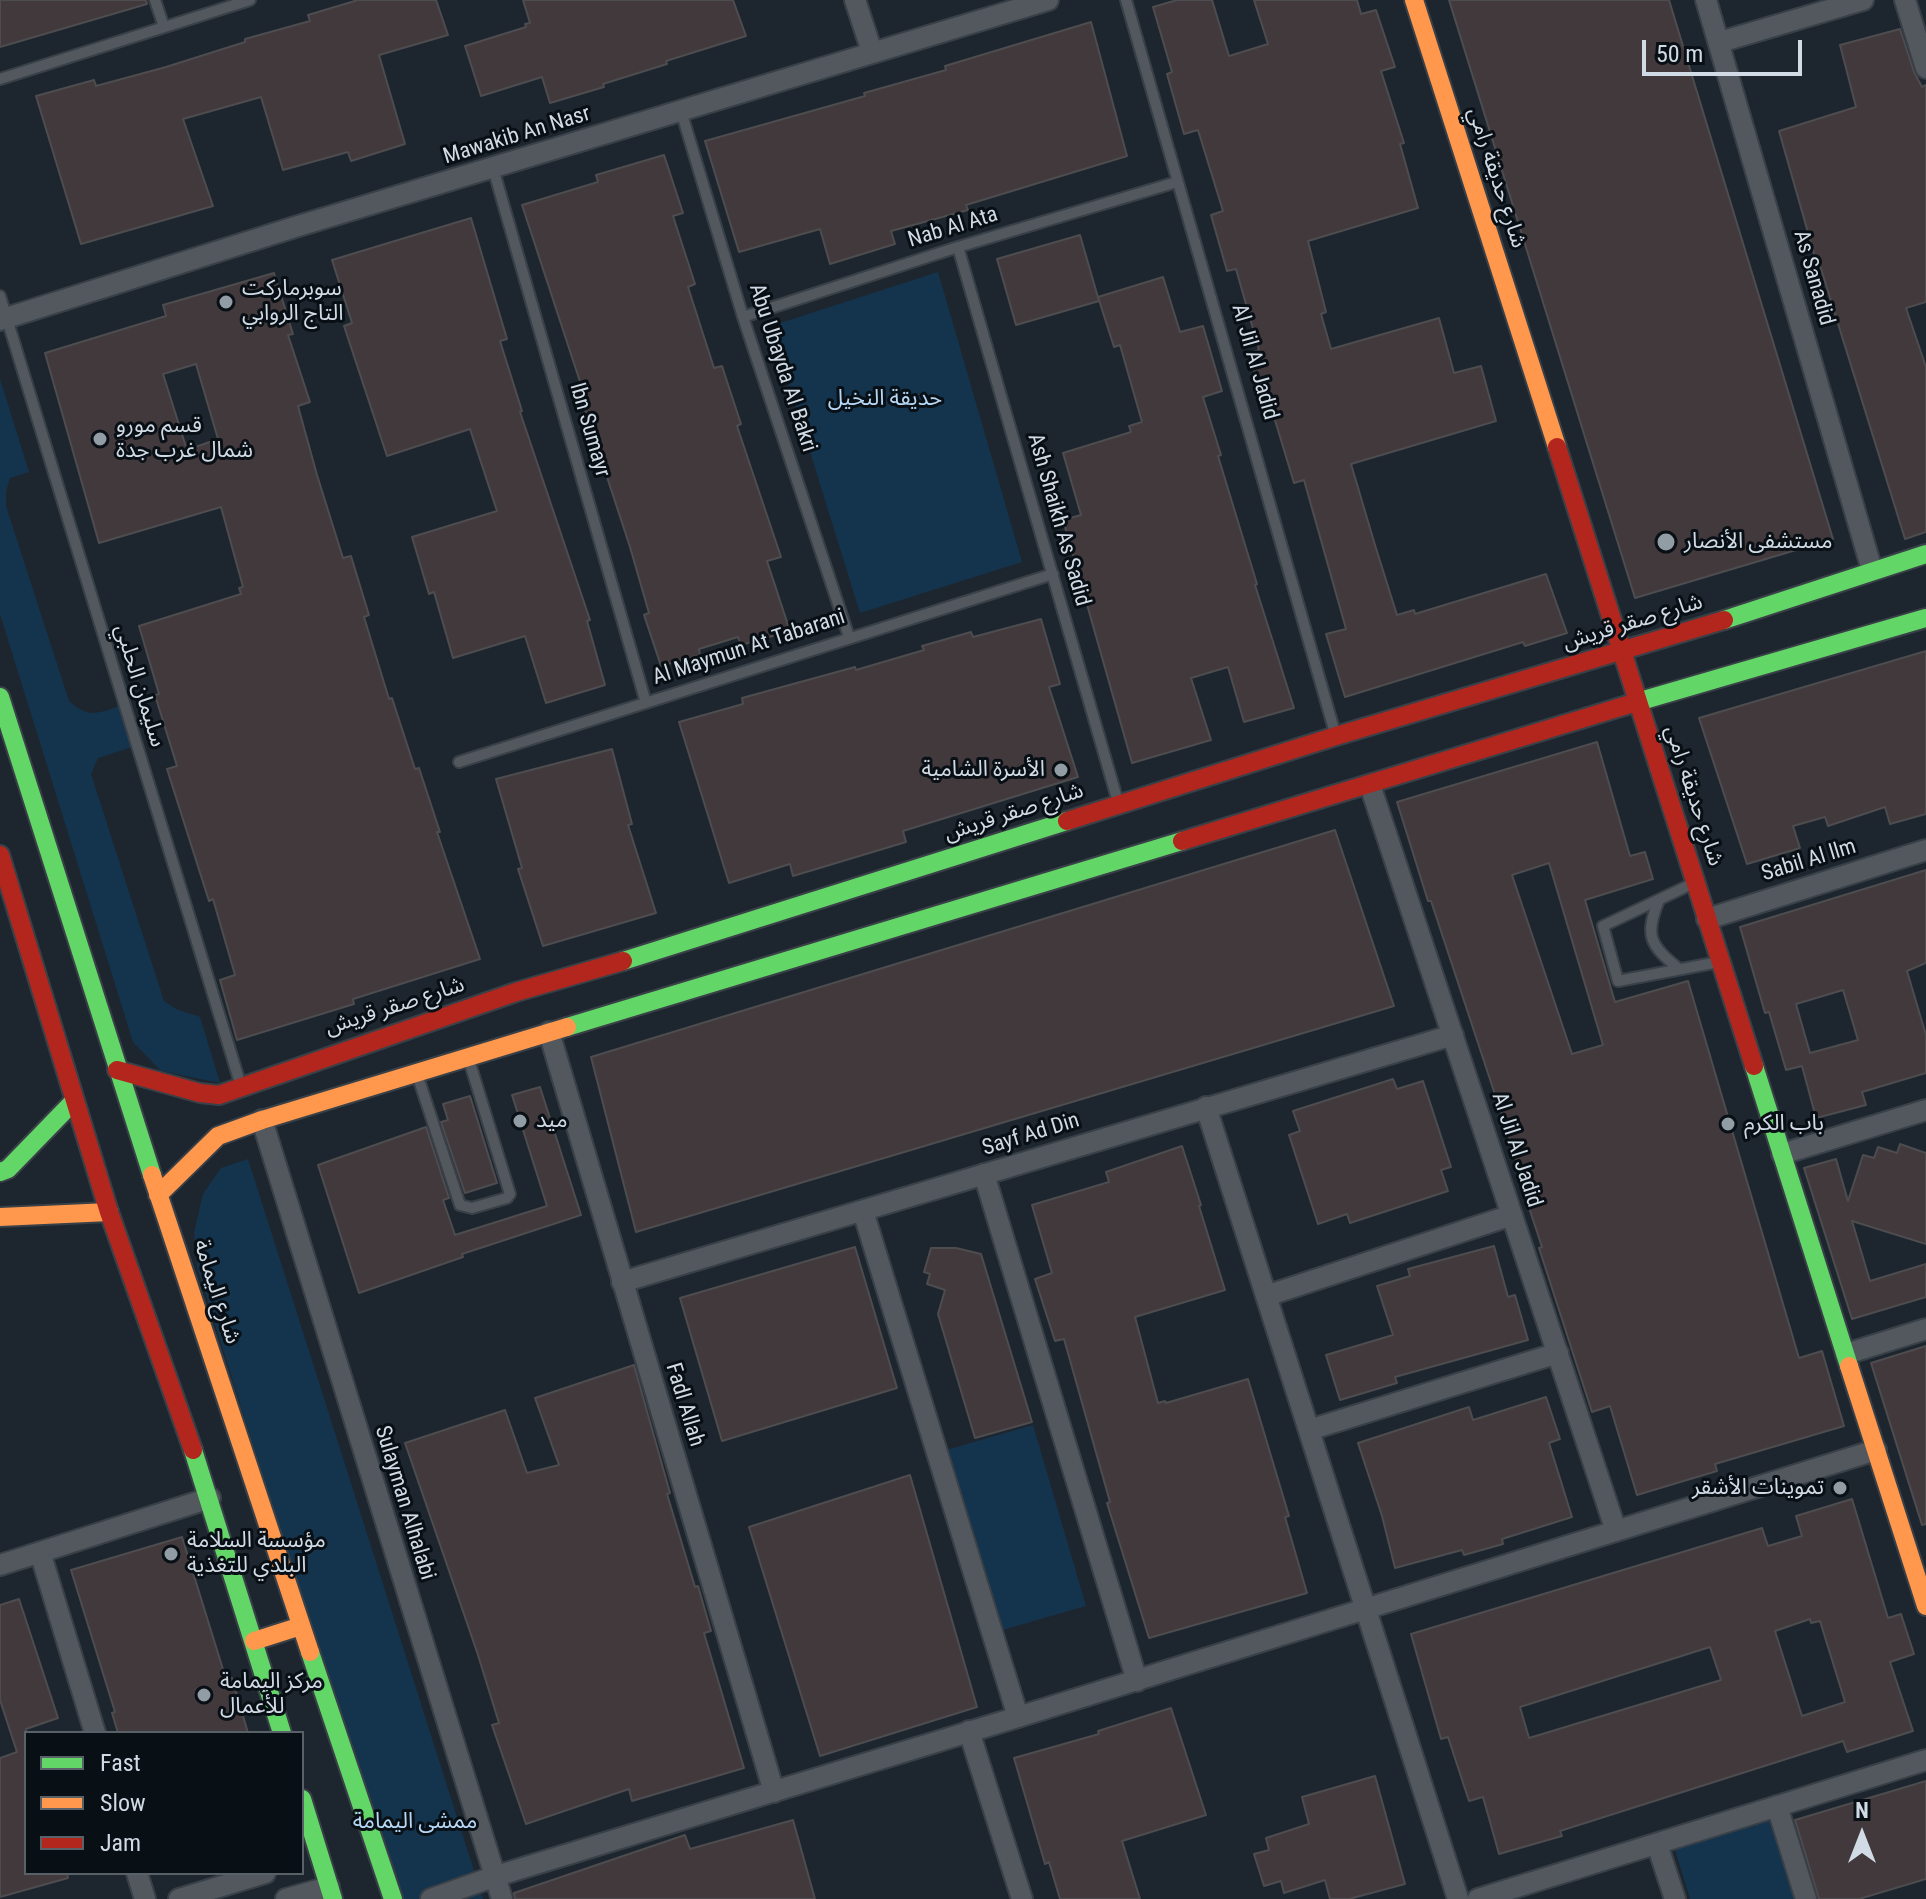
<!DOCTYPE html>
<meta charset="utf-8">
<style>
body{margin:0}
#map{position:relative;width:1926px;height:1899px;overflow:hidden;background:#1d262e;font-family:"Roboto Condensed",sans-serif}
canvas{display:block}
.legend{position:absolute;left:24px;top:1731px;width:280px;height:144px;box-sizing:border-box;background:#080f15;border:2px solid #586168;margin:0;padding:10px 14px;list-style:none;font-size:24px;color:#d1dbe5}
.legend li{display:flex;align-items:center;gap:16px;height:40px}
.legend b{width:40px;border:2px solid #586168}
.north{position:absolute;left:1822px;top:1795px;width:80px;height:80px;-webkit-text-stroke:6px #080f15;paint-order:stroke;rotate:0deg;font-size:22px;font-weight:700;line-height:32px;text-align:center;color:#d1dbe5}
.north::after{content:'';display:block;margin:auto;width:28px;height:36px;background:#d1dbe5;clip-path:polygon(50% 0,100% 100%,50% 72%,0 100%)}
.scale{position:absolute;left:1642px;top:40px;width:160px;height:36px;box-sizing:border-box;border:4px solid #d1dbe5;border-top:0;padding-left:10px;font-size:24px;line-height:28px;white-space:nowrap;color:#d1dbe5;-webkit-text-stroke:6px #080f15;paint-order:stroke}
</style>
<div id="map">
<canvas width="1926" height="1899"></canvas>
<ul class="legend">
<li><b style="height:10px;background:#63d668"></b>Fast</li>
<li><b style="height:10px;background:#ff974d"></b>Slow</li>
<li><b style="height:10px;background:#b3261e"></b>Jam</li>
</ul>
<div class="north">N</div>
<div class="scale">50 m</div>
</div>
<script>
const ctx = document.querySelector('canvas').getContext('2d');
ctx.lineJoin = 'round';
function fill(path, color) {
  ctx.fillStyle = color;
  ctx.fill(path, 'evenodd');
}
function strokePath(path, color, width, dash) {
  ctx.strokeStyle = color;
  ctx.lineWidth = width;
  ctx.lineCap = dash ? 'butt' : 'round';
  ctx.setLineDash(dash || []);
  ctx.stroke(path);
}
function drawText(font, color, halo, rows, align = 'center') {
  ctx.font = font + ' "Roboto Condensed","Noto Sans Arabic",sans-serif';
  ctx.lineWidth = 6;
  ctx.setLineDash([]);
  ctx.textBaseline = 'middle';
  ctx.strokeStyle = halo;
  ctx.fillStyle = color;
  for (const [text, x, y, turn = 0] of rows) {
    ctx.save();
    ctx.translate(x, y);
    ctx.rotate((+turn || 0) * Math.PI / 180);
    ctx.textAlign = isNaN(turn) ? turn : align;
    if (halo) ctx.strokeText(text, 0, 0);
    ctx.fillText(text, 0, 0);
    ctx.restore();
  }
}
fill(new Path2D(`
 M938 272 1022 562 860 613 771 326Z
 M0 379 29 472 10 478 6 492V506L69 701C88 718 97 714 119 706L132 747 98 758 91 774 164 1001 176 1009 200 1017 220 1083 161 1071 133 1042 0 614Z
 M248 1159 483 1899H396L197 1267 194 1233 203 1194 221 1168Z
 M1033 1425 1086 1606 999 1631 946 1450Z
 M1768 1817 1794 1899H1690L1674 1846Z`), '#14344d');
const building = new Path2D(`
 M0 0H146L147 4 0 47Z
 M358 0H436L448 35 379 55 405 144 351 161 348 152 283 170 261 97 183 119 213 206 81 244 36 96 94 80 96 86 166 67 245 42V39L310 21 308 15Z
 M523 0H733L746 36 666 61 667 64 603 84 604 87 550 103 542 77 481 96 465 46 526 27 525 24 530 23Z
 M1177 0H1212L1229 56 1268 44 1254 0H1357L1361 14 1376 10 1395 67 1381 71 1404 143 1400 144 1418 208 1308 241 1326 312 1321 314 1331 349 1439 318 1454 373 1481 366 1496 421 1351 464 1375 545 1397 615 1414 610 1415 614 1546 574 1567 633 1525 646 1523 642 1345 697 1326 634 1346 629 1304 480 1294 483 1271 407 1265 409 1249 353 1259 350 1236 269 1227 271 1211 215 1223 211 1198 130 1184 134 1167 74 1172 72 1153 7Z
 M1449 0H1669L1833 539 1635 598Z
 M1091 22 1127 156 966 205 968 210 891 231 895 244 830 264 820 229 739 252 705 141 865 96 864 93 946 70 945 66Z
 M1900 29 1914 72 1922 87 1926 85V302L1906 308 1926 367V532L1905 539 1817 256 1815 257 1779 131 1856 107 1840 45Z
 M664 155 683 213 673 216 695 284 688 287 714 368 722 366 741 424 737 426 781 557 767 561 790 631 741 645 738 637 699 649 700 655 661 666 644 615 649 613 630 547 584 407 588 406 522 205 598 182 596 175Z
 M471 218 507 339 500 341 522 411 520 412 590 620 587 621 605 685 546 703 525 636 453 658 434 592 429 594 412 537 497 511 470 429 387 456 344 326 352 323 332 260Z
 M1080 235 1099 301 1016 325 997 259Z
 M274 273 293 334 288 335 310 402 298 406 317 475 343 558 351 556 369 615 364 617 389 699 392 698 415 769 419 768 440 832H437L480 959 353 999 354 1004 237 1040 220 980 235 975 213 899 209 901 167 769 177 766 155 695 159 694 139 626 241 594 239 588 243 587 221 507 99 543 45 353 166 316 163 305ZM196 364 218 439 187 450 163 374Z
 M1163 277 1180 332 1203 326 1222 391 1203 397 1221 455 1218 456 1257 584 1255 585 1294 708 1244 722 1228 667 1191 678 1211 740 1132 763 1063 520 1081 515 1063 453 1131 432 1129 426 1142 422 1120 345 1114 347 1098 297Z
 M1041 619 1060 684 1049 687 1078 777 903 831 906 842 793 876 790 864 729 883 679 722 743 704 742 698 855 667 856 670 924 650 922 646 971 632 973 637Z
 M1926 651V814L1890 824 1885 807 1828 826 1825 817 1793 826 1800 848 1747 864 1699 718Z
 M1597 742 1630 856 1645 852 1653 879 1585 900 1615 1002 1688 981 1799 1358 1822 1351 1844 1426 1715 1464 1717 1471 1637 1495 1610 1406 1592 1412 1539 1248 1542 1247 1515 1165 1518 1164 1431 901H1428L1397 802ZM1549 863 1603 1045 1572 1054 1512 875Z
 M612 749 632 824 628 825 656 913 543 946 518 869 522 868 496 779Z
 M1335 830 1394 1006 636 1232 591 1057Z
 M1926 870V963L1907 971 1926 1035V1073L1862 1092 1866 1105 1816 1118 1802 1066 1786 1070 1769 1012 1765 1013 1740 927ZM1843 990 1858 1040 1810 1053 1796 1004Z
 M1393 1079 1397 1089 1423 1081 1451 1167 1441 1170 1448 1191 1350 1223 1347 1214 1318 1224 1289 1135 1300 1131 1293 1111Z
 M540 1087 581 1215 462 1254 463 1257 359 1293 318 1165 426 1127 449 1198 443 1200 455 1235 547 1206 512 1095Z
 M470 1096 497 1183 465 1193 441 1122 448 1120 443 1104Z
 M1900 1144 1926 1153V1244L1852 1221 1870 1281 1926 1264V1297L1852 1319 1804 1168 1836 1159 1848 1201 1863 1155 1874 1158 1878 1147 1897 1153Z
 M1182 1146 1201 1205 1199 1206 1225 1290 1135 1317 1158 1403 1165 1401 1166 1403 1248 1379 1289 1516 1285 1517 1307 1593 1149 1638 1107 1503 1110 1502 1064 1339 1055 1341 1035 1279 1052 1273 1032 1205 1109 1182 1106 1172Z
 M1494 1246 1508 1297 1515 1295 1528 1340 1395 1377 1397 1383 1340 1400 1326 1355 1393 1335 1377 1286 1410 1276 1408 1269Z
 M855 1247 897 1388 722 1441 680 1298Z
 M931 1248H956L981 1254 1032 1422 975 1438 938 1314 945 1290 927 1284 930 1274 924 1272Z
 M1926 1346V1524L1922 1525 1871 1363Z
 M634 1365 670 1493 667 1494 695 1587 698 1586 711 1631 704 1633 744 1768 632 1801 629 1789 526 1824 492 1725 499 1723 477 1652 405 1443 505 1410 527 1473 559 1465 535 1398Z
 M1546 1397 1560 1439 1549 1443 1572 1517 1502 1539 1503 1544 1464 1555 1462 1550 1395 1568 1382 1516 1358 1443 1469 1407 1473 1420Z
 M910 1475 977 1707 820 1756 749 1527Z
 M1852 1499 1888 1618 1901 1614 1914 1654 1890 1662 1913 1731 1847 1752 1843 1741 1560 1831 1562 1836 1499 1854 1483 1797 1469 1801 1448 1737 1441 1739 1411 1634 1762 1528 1768 1546 1802 1536 1796 1516ZM1810 1619 1811 1623 1820 1621 1845 1702 1802 1716 1775 1631ZM1710 1647 1721 1680 1529 1738 1520 1707Z
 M182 1537 226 1679 232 1678 248 1733H118L112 1713 115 1712 71 1570Z
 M19 1599 58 1718 26 1729V1873H67L68 1878 0 1897V1758L17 1752 0 1700V1605Z
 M1171 1708 1206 1815 1122 1841 1140 1899H1060L1049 1862 1045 1864 1014 1758 1099 1734 1098 1731Z
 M1375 1776 1405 1884 1349 1899H1330L1325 1880 1284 1893 1281 1881 1264 1886 1254 1854 1269 1850 1266 1838 1309 1824 1302 1797Z
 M1926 1781V1879L1859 1899H1819L1795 1820Z
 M793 1820 815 1899H515L514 1893 685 1835 690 1849Z`);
fill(building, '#42393d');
strokePath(building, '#4d4c4f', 2);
const lane = new Path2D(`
 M155 0 164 27
 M1126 0 1335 733
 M0 79 250 0
 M681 111 743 317 849 637
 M493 168 646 703
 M958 247 1118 802
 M0 296 241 1086
 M743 317 958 247 1177 182
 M459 762 1053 574
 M1694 883 1603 926 1618 981 1719 962
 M1659 900C1644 936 1650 945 1679 969
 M417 1074 460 1205 472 1208 507 1198 510 1194 469 1060`);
const street = new Path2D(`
 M855 0 872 52
 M1706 0 1872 570
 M1905 0 1926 68
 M1720 42 1863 0
 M0 320 295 227 1048 0
 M1370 785 1616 1531
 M1707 919 1926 850
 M549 1032 774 1792
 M1206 1107 1458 1899
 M262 1120 502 1899
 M1782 1154 1926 1110
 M984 1174 1137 1681
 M863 1211 1018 1717
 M622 1282 1453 1035
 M1266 1296 1512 1215
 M1846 1354 1926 1329
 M1309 1430 1558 1353
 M40 1552 95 1733
 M0 1565 210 1498
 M969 1731 1022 1899
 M1777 1806 1806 1899
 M1657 1844 1675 1899
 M137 1873 145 1899
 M179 1899 265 1873
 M286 1899 329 1887
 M431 1899 493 1877 1018 1717 1876 1450
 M1478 1899 1926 1760`);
const fast = new Path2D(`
 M1724 620 1926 554
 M0 697 152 1175
 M1637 702 1926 618
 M623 961 1067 821
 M567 1027 1182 841
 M1754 1066 1849 1366
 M0 1172 8 1169 74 1101
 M193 1450 282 1733
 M310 1652 393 1899
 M302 1799 333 1899`);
const slow = new Path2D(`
 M1414 0 1557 447
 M152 1175 310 1652
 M158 1195 218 1136 262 1120 567 1027
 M0 1217 109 1212
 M1849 1366 1926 1606
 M254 1641 301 1626`);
const jam = new Path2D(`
 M1557 447 1754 1066
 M1067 821 1336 736 1724 620
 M1182 841 1637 702
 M0 855 109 1212 193 1450
 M117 1070 200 1093 219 1095 516 992 623 961`);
strokePath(lane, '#394047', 14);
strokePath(street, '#394047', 24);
strokePath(fast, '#394047', 22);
strokePath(slow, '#394047', 22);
strokePath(jam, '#394047', 22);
strokePath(lane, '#52585e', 10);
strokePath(street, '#52585e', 20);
strokePath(fast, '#63d668', 18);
strokePath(slow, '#ff974d', 18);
strokePath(jam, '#b3261e', 18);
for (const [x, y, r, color] of [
 [226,302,8,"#929ca5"],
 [100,439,8,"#929ca5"],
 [1666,542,10,"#929ca5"],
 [1061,770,8,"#929ca5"],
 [520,1121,8,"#929ca5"],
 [1728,1124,8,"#929ca5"],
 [1840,1488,8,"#929ca5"],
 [171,1554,8,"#929ca5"],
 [204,1695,8,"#929ca5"]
]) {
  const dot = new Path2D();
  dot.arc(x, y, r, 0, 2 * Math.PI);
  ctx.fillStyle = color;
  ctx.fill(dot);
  strokePath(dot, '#080f15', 3);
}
drawText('22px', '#d1dbe5', '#080f15', [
 ["Mawakib An Nasr",517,136,-17],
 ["شارع حديقة رامي",1496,178,72],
 ["Nab Al Ata",953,228,-17],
 ["As Sanadid",1813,278,74],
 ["Al Jil Al Jadid",1254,362,74],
 ["Abu Ubayda Al Bakri",782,368,72],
 ["Ibn Sumayr",589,430,74],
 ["Ash Shaikh As Sadid",1058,520,74],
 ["شارع صقر قريش",1633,623,-17],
 ["Al Maymun At Tabarani",749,648,-18],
 ["سليمان الحلبي",139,686,73],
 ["شارع حديقة رامي",1693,796,72],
 ["شارع صقر قريش",1014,813,-18],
 ["Sabil Al llm",1809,861,-17],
 ["شارع صقر قريش",395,1007,-18],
 ["Sayf Ad Din",1031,1135,-17],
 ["Al Jil Al Jadid",1516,1150,72],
 ["شارع اليمامة",216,1292,72],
 ["Fadl Allah",684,1405,73],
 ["Sulayman Alhalabi",404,1503,73]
]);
drawText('22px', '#d1dbe5', '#080f15', [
 ["سوبرماركت",242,289],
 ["التاج الروابي",242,314],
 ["قسم مورو",116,426],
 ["شمال غرب جدة",116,451],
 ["مستشفى الأنصار",1684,542],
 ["الأسرة الشامية",1045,770,"right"],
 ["ميد",536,1121],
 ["باب الكرم",1744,1124],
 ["تموينات الأشقر",1824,1488,"right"],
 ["مؤسسة السلامة",187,1541],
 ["البلدي للتغذية",187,1566],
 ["مركز اليمامة",220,1682],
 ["للأعمال",220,1707]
], 'left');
drawText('22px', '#b6d7f5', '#080f15', [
 ["حديقة النخيل",885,399],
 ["ممشى اليمامة",415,1822]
]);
</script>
